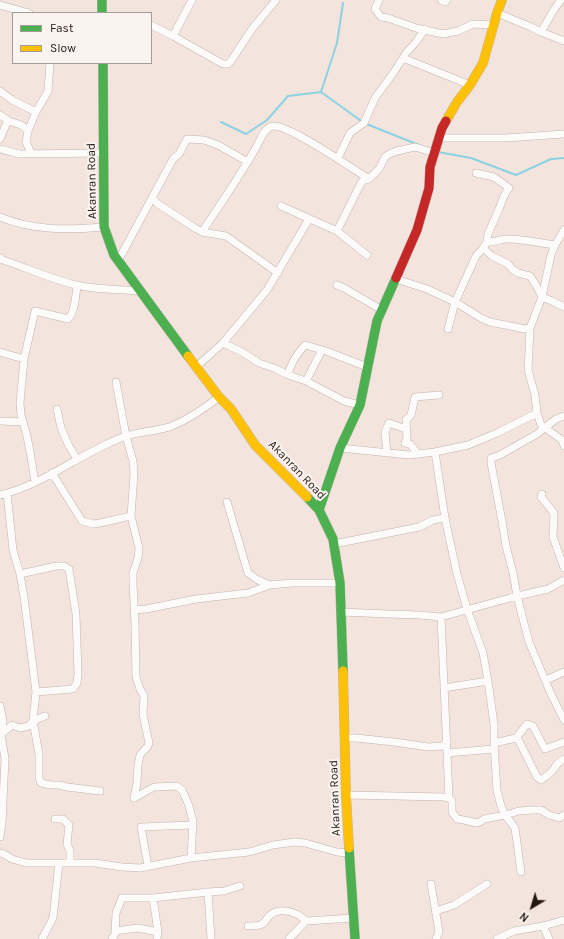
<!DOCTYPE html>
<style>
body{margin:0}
#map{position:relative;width:564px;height:939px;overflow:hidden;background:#f3e5dd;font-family:Karla,sans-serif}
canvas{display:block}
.legend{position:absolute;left:12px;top:12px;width:140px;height:52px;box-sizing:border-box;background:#faf4f0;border:1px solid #a49c97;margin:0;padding:5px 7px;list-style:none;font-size:12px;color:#231812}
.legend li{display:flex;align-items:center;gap:8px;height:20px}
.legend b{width:20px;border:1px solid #a49c97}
.north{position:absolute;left:512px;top:887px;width:40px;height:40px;-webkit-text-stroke:3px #faf4f0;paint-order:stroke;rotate:218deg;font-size:11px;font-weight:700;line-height:16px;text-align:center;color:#231812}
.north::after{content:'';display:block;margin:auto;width:14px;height:18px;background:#231812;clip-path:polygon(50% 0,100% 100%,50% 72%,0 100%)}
</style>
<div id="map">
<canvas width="564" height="939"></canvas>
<ul class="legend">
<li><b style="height:5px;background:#4caf50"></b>Fast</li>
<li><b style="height:5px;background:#ffc107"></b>Slow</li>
</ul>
<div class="north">N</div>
</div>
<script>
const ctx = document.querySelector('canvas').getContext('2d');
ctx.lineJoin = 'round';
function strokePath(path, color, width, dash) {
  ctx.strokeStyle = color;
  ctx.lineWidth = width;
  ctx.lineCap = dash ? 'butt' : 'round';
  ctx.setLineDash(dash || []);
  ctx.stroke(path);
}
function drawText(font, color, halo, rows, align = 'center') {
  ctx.font = font + ' Karla,sans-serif';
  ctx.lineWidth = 4;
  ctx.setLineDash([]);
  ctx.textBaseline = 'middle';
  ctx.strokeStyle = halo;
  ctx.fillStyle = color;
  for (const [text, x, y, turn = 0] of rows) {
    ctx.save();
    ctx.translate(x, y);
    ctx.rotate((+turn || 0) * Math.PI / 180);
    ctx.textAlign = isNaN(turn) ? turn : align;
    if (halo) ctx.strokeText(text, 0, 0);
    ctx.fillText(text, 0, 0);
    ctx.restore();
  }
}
strokePath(new Path2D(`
 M321 92 337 43 343 3
 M221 122 246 134 267 120 288 96 321 92 364 123 419 145
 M438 152 471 158 516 175 551 159 564 158`), '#8dd2e3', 2);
const street = new Path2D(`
 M379 0 375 9 381 17 388 18 416 28 443 34 458 31 473 24 493 25
 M441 0 445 2 447 0
 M0 5 29 13
 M497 13 531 27 541 32 564 41
 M151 25 173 36 223 64H228L231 61 252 29 276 0
 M541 32 555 8 561 0
 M173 36 192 0
 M403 58 470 85
 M0 91 12 100 36 112
 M0 115C3 117 6 119 9 121 17 124 23 124 28 131
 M439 138H506L564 134
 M0 139 8 120
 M0 149 19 154 103 153
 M31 153 26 142 28 131 36 112 48 91 50 63
 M338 158 350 133 364 123 375 98 394 72 406 53 416 42 425 29
 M152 198 158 204 195 228 202 232 226 236 278 273
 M281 206 337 231 367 255
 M0 217C33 231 69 230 104 227
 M564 230 555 245 551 255 542 297 530 328 528 370 535 395 537 413 541 425 562 440 564 446
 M337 231 362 181 369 179 379 169 385 157 389 154 397 151 415 147 435 153
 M202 232C221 203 241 175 258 144 261 138 265 127 273 126 288 124 353 169 369 179
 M487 242C494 242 499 240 505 239 521 238 539 243 555 245
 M483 248 492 256 508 264 512 269 518 273 530 276 536 285 542 297 552 301 564 307
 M0 258 3 260C27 268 51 279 76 285 97 290 119 289 140 291
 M118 261 173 159 179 154 187 139 204 140 218 145 248 162
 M396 279 427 289 455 302 481 318 490 322 525 329 530 328
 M337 285 344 288 382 310
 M448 329 455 302 476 256 483 248 487 242 488 234 499 209 504 196 509 188 494 177 476 173
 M223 343 242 352 259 363 274 368 288 375 306 381 344 401 360 405
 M0 352 24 359
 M196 367 223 343 267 290 309 219
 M288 375C290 364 297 354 305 345L326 351 367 367
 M306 381 322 350
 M116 382 126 436 133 461 134 474 131 516 139 548 138 558 133 573V583L135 624 136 677 140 689 144 696 143 714 149 743 148 746 140 755 138 765 137 783 134 798
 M57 409 61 428 69 446 77 459
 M564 416 556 419 537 434 500 455 491 458V463L502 521 506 546 513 573 517 596 529 642 551 694 564 720
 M0 421 23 422
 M340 448 409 455 435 452 468 445 497 433 537 413
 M435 452 445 518 457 574 467 609 483 653 488 681 494 724V743L497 791 501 806 505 815 515 828 521 872
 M387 453 385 432 389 423 406 429
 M418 454 410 444 405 443 407 438 406 420 411 415 415 397 439 395
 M52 473 82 521 93 524 100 523 131 516
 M35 482 30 451 26 432 21 415 20 403 24 359 35 311 68 319C75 313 76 294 77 285
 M7 493 13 550 20 574 24 597 36 692 33 721 39 754V778L41 783 51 785H59L67 787 100 791
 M542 494 541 497 554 513 553 537 564 568
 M0 495C36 487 71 461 105 445 113 441 122 437 130 435 144 431 159 431 172 426 189 419 205 408 219 397
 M227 502 248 573 258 580 270 585
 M334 544 419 527 433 520 445 518
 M20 574 56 566H64L69 569 76 614 78 674 77 683 73 689 36 692
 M134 610 146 609 196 599 248 593 270 585 292 583H340
 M341 612 388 614 419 615 441 617 517 596 548 589 564 580
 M441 617 449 798
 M546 680 564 672
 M444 688 488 681
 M0 706 3 721 1 735 5 758 2 823 0 837
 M0 735 12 725 20 728 29 726 33 721 45 716
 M345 738H356L394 742 428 747 443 746 447 741
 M516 738 519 741 537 777 541 780C544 777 546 777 549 774 556 769 554 764 564 759
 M494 743 516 738 527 724 533 726 545 749 564 742
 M447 753 494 749
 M346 795 444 797 449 798 452 801V812L457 819 464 820 477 823 480 822 484 819 505 815 519 811 532 810H541L549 815 559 818 564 815
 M134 798 154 787 177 786 182 790 188 803 193 821 191 858
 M55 819H63L69 825 67 844 70 851V863
 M0 853 4 854 12 859 26 863H95L122 867 140 868 191 858 249 852 273 845 295 842 305 843 337 852 349 853
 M148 866 141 827 192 825
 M431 884 439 932 436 939
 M208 892 211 939
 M153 898 158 932 157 939
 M436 911 454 905 487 884
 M248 926C251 926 257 926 260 925 265 924 266 919 269 916 280 906 297 912 306 921
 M543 926 549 939
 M115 931 138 928 158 932
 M42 939 53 918 59 863
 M112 939 115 934 116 913 122 898H153L208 892 224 891 240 886
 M289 939 306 921 353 918
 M497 939 514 931 543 926 564 920`);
const fast = new Path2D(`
 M102 0V13
 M103 63 104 227 114 255 188 356
 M307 497 319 510 333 539 340 583 343 671
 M319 510 340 448 360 405 377 321 396 278
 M349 848 355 939`);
const slow = new Path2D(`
 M446 121 457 102 470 85 483 63 497 13 502 0
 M188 356 219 397 231 409 255 445 307 497
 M343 671 346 795 349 848`);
const jam = new Path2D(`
 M396 278 417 230 429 188 430 167 442 128 446 121`);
strokePath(street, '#c0b4ad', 8);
strokePath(fast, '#c0b4ad', 10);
strokePath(slow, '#c0b4ad', 10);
strokePath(jam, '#c0b4ad', 10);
strokePath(street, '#fdfbfa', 7);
strokePath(fast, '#4caf50', 9);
strokePath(slow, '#ffc107', 9);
strokePath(jam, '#c62828', 9);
drawText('12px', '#231812', '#faf4f0', [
 ["Akanran Road",92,181,-91],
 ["Akanran Road",297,470,46],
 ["Akanran Road",335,798,-92]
]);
</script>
